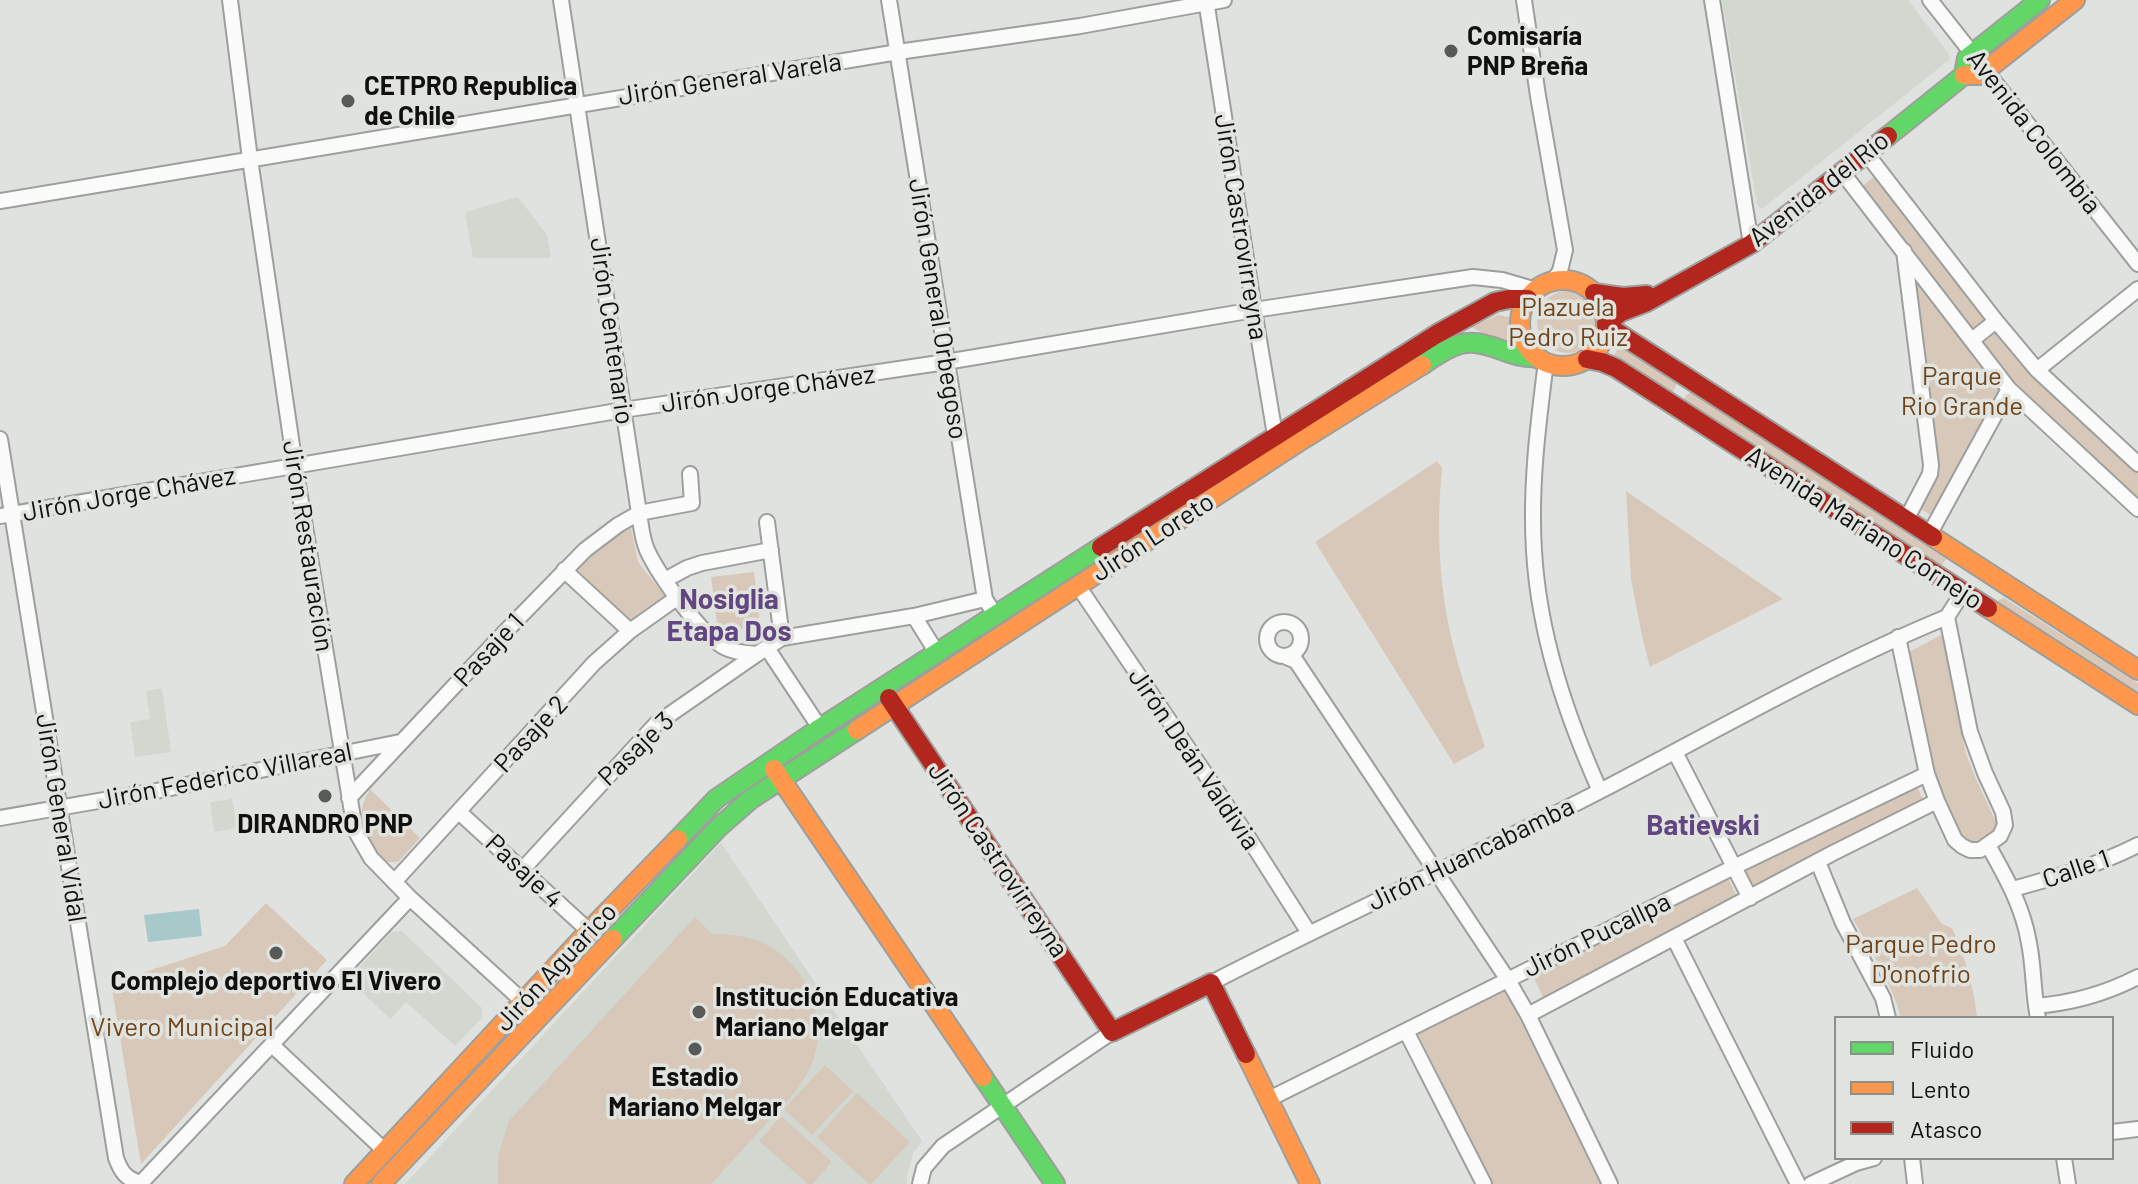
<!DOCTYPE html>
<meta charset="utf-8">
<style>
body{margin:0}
#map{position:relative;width:2138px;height:1184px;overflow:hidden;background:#e0e2df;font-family:Barlow,sans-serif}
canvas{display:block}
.legend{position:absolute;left:1834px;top:1016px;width:280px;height:144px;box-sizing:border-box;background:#e0e3de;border:2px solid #8d8f8b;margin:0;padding:10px 14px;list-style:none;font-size:24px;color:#10110f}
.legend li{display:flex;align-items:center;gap:16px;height:40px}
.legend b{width:40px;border:2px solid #8d8f8b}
</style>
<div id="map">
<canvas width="2138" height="1184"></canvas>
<ul class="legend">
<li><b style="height:10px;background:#63d668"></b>Fluido</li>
<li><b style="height:10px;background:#ff974d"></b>Lento</li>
<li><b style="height:10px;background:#b3261e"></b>Atasco</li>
</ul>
</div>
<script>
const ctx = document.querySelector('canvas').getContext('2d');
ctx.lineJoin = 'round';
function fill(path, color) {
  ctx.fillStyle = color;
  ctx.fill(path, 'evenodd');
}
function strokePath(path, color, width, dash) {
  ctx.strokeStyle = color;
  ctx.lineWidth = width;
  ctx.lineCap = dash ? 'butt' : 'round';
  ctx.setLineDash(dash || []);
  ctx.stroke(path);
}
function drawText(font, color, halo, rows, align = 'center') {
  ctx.font = font + ' Barlow,sans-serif';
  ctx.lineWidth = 7;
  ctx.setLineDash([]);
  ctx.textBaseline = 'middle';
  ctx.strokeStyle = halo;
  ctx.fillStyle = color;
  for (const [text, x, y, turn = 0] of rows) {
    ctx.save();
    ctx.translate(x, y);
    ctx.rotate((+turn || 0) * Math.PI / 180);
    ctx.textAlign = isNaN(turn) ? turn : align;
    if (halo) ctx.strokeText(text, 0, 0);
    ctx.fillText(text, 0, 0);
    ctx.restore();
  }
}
fill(new Path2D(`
 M1722 0H1908L1949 54V60L1762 209 1757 205Z
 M518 197 547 235 551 258H473L465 212Z
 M162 688 171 752 135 757 130 722 150 719 146 691Z
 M232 799 237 828 214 832 210 802Z
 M721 843 922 1141 913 1153 907 1176V1184H405Z
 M402 931 482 1008V1018L455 1046 406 1002 390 1019 348 979 392 932Z`), '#d2d7cf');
fill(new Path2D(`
 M1875 176 1985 316 1982 323 1975 328 1970 326 1861 187Z
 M1917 279 2002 388 1935 517 1920 509 1939 471 1913 282Z
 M1537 322a31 31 0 1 1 62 0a31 31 0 1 1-62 0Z
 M1498 315 1509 317C1510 330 1514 340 1522 351L1514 354 1472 327Z
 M1998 331 2049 390 2138 473V500C2084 450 2028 402 1981 345Z
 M1622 347 1677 382 1676 386 1669 398 1611 361 1618 348Z
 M1692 392 1946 559 1935 575 1680 405 1687 394Z
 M1437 461 1442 468C1436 529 1439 592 1455 652 1463 684 1475 715 1485 747L1454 764 1315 542Z
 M1626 491 1783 599 1650 667 1642 636 1631 579Z
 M631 528 638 562 666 597 630 624 576 568 616 536Z
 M754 572 760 627 718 631 711 577Z
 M2004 598 2138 683V708L1980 607Z
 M1943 634 1966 754 1976 779 1996 822C1994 837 1978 842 1965 846L1940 803 1907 653Z
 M1916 784 1926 806 1754 891 1744 869Z
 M370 789 420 838 398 862H385C368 835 351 820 370 789Z
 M1727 876 1737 897 1543 997 1533 976Z
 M1917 888 1942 924 1952 928C1965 957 1974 987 1977 1018H1901C1892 983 1871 951 1853 919Z
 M266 903 327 960 141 1164 111 983 225 946Z
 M695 917 712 934C730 934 751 936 767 945 807 966 827 1015 814 1058 810 1070 803 1080 796 1091L711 1184H498V1156L509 1121Z
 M1505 989 1600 1184H1493L1417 1032Z
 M825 1065 853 1091 812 1135 784 1109Z
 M857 1093 910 1142 871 1184H869L817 1137Z
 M781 1116 832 1162 812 1184H808L759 1141Z`), '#d7c8ba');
fill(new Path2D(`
 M199 909 202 936 148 942 144 915Z`), '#a7c9c9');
const street = new Path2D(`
 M230 0 250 159 295 466 355 830 371 858 410 898 539 1016
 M561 0 639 513C641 525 642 539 647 550 658 574 703 638 726 648 736 653 747 653 757 654
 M889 0 985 599 996 616
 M1206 0 1254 310 1275 435 1278 440
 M1524 0 1538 96 1565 250 1560 271 1553 281
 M1712 0 1751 244
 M1930 0 2138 264
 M1866 153 1996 321 2037 370 2138 464
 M1842 172 2009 389 2138 509
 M0 201 898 52 1080 26 1224 0
 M1904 251 1931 465 1930 474 1906 520
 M1972 340 1996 321
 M1546 362C1538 424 1530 488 1534 551 1539 635 1566 715 1600 791
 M2037 370 2138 289
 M0 439 116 1158C121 1172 126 1179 141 1183
 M0 516 623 410 946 362 1254 310 1473 277 1502 280 1536 290
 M767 522 782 638
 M1929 535 2009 389
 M564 570 630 631
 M665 580 687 568 702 563 771 550
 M1078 586 1248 837 1309 933
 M914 616 985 599
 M1947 617 1963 592
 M1267 639a17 17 0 1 1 34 0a17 17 0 1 1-34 0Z
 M1898 637 1927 774 1937 801 1955 840 1962 846 1970 850H1980L2000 836 2005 825 2003 812 1985 773 1970 732 1947 617
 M767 648 820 728
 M1284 656 1296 661 1508 980 1528 1015 1610 1184
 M1675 752 1750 898
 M349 798 504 633 585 550 618 525 639 513 692 503 690 474
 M459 812 589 931
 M0 818 156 791 400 742
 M1988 845C2006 877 2023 907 2029 943 2034 968 2033 993 2038 1018
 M1818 862 1843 923 1883 998 1888 1018
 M522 870 656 724 757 654 782 638 914 616 937 653
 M394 882 594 663 630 631 678 597
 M2013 889C2056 877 2099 865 2138 845
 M1674 938 1798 1184
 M1211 983C1340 916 1473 857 1602 790 1716 731 1828 666 1947 617
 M2036 1006C2073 1003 2105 994 2138 977
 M1528 1015 1833 853 1937 801
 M1406 1031 1484 1184
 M272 1045 385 1151
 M1269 1099 1734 867 1927 774
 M2112 1132 2138 1129
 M1912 1158 1915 1184
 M2064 1158 2068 1184
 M140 1184 410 898
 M920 1184 924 1168 943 1146 1112 1032
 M1811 1184 1856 1163 1874 1158`);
const fast = new Path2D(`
 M1888 136 1964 75 1967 58 2040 0
 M1422 365C1437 355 1455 341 1475 343 1498 345 1512 359 1538 357
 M678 839 716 799 820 728 1101 547
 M613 939 719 827 751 799 857 730
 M983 1077 1055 1184`);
const slow = new Path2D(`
 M1964 75H1980L2075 0
 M1520 323a43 43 0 1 1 86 0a43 43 0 1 1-86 0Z
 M1933 537 2138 670
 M1988 608 2138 705
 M857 730 1300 441 1422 365
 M774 769 983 1077
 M1246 1054 1310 1184
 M354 1184 589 931 678 839
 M381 1184 613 939`);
const jam = new Path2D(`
 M1594 293 1623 297 1647 295
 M1606 324 1621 312 1647 302 1751 244 1888 136
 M1606 325 1933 537
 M1587 359 1602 362 1616 368 1988 608
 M1101 547 1437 334 1495 302 1509 299H1528
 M889 698 1112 1032 1211 983 1246 1054`);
strokePath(street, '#9d9f9d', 18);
strokePath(fast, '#9d9f9d', 22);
strokePath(slow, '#9d9f9d', 22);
strokePath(jam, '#9d9f9d', 22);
strokePath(street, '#fafbfa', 14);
strokePath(fast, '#63d668', 18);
strokePath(slow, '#ff974d', 18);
strokePath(jam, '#b3261e', 18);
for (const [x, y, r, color] of [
 [1451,51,8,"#595a58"],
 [348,101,8,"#595a58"],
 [325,796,8,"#595a58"],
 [276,953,8,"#595a58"],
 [699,1012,8,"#595a58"],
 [695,1049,8,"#595a58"]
]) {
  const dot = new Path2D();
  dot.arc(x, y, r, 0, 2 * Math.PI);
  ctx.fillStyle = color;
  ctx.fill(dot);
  strokePath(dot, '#e0e3de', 3);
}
drawText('bold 26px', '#10110f', '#e0e3de', [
 ["Comisaría",1467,36],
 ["PNP Breña",1467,66],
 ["CETPRO Republica",364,86],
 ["de Chile",364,116],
 ["DIRANDRO PNP",325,824,"center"],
 ["Complejo deportivo El Vivero",276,981,"center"],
 ["Institución Educativa",715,997],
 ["Mariano Melgar",715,1027],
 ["Estadio",695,1077,"center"],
 ["Mariano Melgar",695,1107,"center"]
], 'left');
drawText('26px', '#10110f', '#e0e3de', [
 ["Jirón General Varela",730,79,-9],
 ["Avenida Colombia",2034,132,52],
 ["Avenida del Río",1819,189,-38],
 ["Jirón Castrovirreyna",1241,227,81],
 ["Jirón General Orbegoso",938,309,81],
 ["Jirón Centenario",612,331,82],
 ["Jirón Jorge Chávez",768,389,-8],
 ["Jirón Jorge Chávez",129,494,-10],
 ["Avenida Mariano Cornejo",1864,528,33],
 ["Jirón Loreto",1153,537,-33],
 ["Jirón Restauración",308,546,81],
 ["Pasaje 1",489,650,-47],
 ["Pasaje 2",531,734,-47],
 ["Pasaje 3",636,749,-44],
 ["Jirón Deán Valdivia",1194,759,56],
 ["Jirón Federico Villareal",225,776,-11],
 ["Jirón General Vidal",61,818,81],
 ["Jirón Huancabamba",1471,854,-26],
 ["Jirón Castrovirreyna",998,860,56],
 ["Calle 1",2076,869,-19],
 ["Pasaje 4",524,871,43],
 ["Jirón Pucallpa",1597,935,-26],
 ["Jirón Aguarico",556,967,-47]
]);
drawText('26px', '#6f441b', '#e0e3de', [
 ["Plazuela",1568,307],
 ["Pedro Ruiz",1568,337],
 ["Parque",1962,376],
 ["Rio Grande",1962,406],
 ["Parque Pedro",1921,944],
 ["D'onofrio",1921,974],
 ["Vivero Municipal",182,1027]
]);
drawText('bold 28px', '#624682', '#e0e3de', [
 ["Nosiglia",729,600],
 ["Etapa Dos",729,632],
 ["Batievski",1703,826]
]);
</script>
